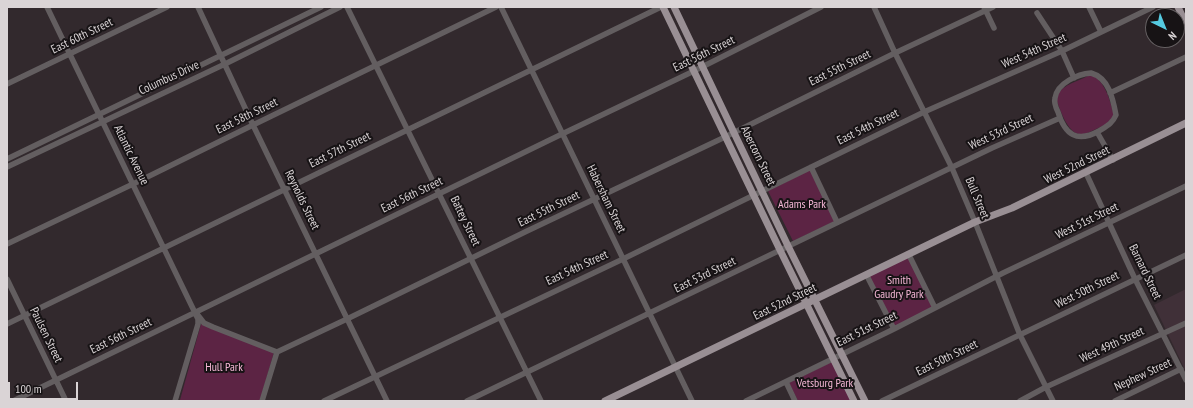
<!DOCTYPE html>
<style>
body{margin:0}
#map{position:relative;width:1193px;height:408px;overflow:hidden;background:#32292d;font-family:"PT Sans Narrow",sans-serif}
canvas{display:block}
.frame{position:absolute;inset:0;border:8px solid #dad4d6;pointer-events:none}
.north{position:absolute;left:1145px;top:8px;width:40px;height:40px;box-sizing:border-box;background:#171315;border:1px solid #656062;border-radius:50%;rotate:137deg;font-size:11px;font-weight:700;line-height:16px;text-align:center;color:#dad4d6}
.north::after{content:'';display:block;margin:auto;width:14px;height:18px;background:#55cae0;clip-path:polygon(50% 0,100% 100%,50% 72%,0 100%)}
.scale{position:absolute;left:8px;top:382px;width:70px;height:18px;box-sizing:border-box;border:2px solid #dad4d6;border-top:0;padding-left:5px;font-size:12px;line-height:14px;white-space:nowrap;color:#dad4d6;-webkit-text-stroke:3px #171315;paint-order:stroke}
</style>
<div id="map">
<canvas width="1193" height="408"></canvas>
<div class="frame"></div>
<div class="north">N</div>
<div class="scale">100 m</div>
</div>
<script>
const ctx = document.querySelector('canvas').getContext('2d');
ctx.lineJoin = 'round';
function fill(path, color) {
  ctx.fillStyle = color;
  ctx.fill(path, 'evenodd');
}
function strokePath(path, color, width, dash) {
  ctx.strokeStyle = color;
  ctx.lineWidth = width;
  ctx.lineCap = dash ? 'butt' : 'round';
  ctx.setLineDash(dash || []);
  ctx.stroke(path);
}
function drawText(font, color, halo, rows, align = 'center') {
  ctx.font = font + ' "PT Sans Narrow",sans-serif';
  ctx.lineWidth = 4;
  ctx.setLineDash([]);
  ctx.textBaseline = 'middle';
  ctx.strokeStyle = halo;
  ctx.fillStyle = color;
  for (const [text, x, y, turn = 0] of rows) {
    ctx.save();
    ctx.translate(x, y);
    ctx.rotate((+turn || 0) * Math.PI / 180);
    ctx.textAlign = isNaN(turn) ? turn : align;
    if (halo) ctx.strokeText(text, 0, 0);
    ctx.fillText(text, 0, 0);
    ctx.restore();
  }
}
fill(new Path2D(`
 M1186 289V372L1154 305Z`), '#403038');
fill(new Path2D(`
 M1088 76H1094C1106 84 1110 101 1114 115 1108 124 1105 125 1094 130 1089 132 1085 135 1079 134 1068 133 1059 108 1056 98 1061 85 1076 82 1088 76Z
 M811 169 835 221 793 241 768 191Z
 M909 255 935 308 894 329 867 276Z
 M201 324 274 352 260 401 180 400Z
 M833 361 852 401H798L789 383Z`), '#5c2444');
strokePath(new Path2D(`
 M47 7 198 319V324L175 401
 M198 7 253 125 387 401
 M347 7 541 401
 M501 7 692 401
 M874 7 895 53 952 168 975 222 1020 335 1053 401
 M984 7 994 28
 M1089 7 1101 32
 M1037 13 1062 51 1074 78
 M1091 73C1109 78 1113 99 1116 115 1112 124 1107 126 1099 131 1077 143 1065 135 1058 112 1056 108 1054 102 1055 98 1057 83 1078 74 1091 73Z
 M7 84 167 7
 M1110 93 1186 57
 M1097 132 1113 160
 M7 159 321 7
 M7 167 225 64 340 7
 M811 167 837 222
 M1086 173 1135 279 1186 380
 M7 244 133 184 253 125 496 7
 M909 255 935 308
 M867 276 894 329
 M7 279 66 401
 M197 314 204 323 213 327 277 352
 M7 324 661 7
 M277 352 347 319 525 232 725 137 895 53 993 7
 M786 382 795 401
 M13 401 562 134 694 71 821 7
 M262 401 277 352
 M324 401 623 259 924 112 1062 51 1153 7
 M467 401 992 148 1060 118
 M746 401 894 329 1003 273 1186 186
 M882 401 1186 255
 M1020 401 1046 387 1186 323
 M1115 401 1181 369`), '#635e60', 5.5);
strokePath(new Path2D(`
 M663 7 780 250 854 401
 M674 7 788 246 865 401
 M1178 7 1186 24
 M605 401 975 222 1012 208 1186 123`), '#998f94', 7);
drawText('12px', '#dad4d6', '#171315', [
 ["East 60th Street",82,36,-26],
 ["West 54th Street",1034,51,-24],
 ["East 56th Street",704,54,-26],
 ["East 55th Street",840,68,-26],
 ["Columbus Drive",169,78,-25],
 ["East 58th Street",247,116,-26],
 ["East 54th Street",868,127,-26],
 ["West 53rd Street",1001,132,-25],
 ["East 57th Street",340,150,-26],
 ["Atlantic Avenue",131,155,64],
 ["Abercorn Street",758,156,64],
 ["West 52nd Street",1077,165,-26],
 ["East 56th Street",412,195,-26],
 ["Bull Street",977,198,67],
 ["Habersham Street",606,199,64],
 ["Reynolds Street",302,200,64],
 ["East 55th Street",549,209,-26],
 ["Battey Street",465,221,64],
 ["West 51st Street",1087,221,-26],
 ["East 54th Street",577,268,-25],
 ["Barnard Street",1145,272,64],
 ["East 53rd Street",705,275,-26],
 ["West 50th Street",1087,290,-26],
 ["East 52nd Street",785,302,-26],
 ["East 51st Street",867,329,-26],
 ["Paulsen Street",46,335,64],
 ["East 56th Street",121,336,-26],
 ["West 49th Street",1112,345,-25],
 ["East 50th Street",947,358,-26],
 ["Nephew Street",1143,375,-25]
]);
drawText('12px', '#f5b7d6', '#171315', [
 ["Adams Park",802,205],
 ["Smith",899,281],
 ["Gaudry Park",899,295],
 ["Hull Park",224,368],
 ["Vetsburg Park",825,384]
]);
</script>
